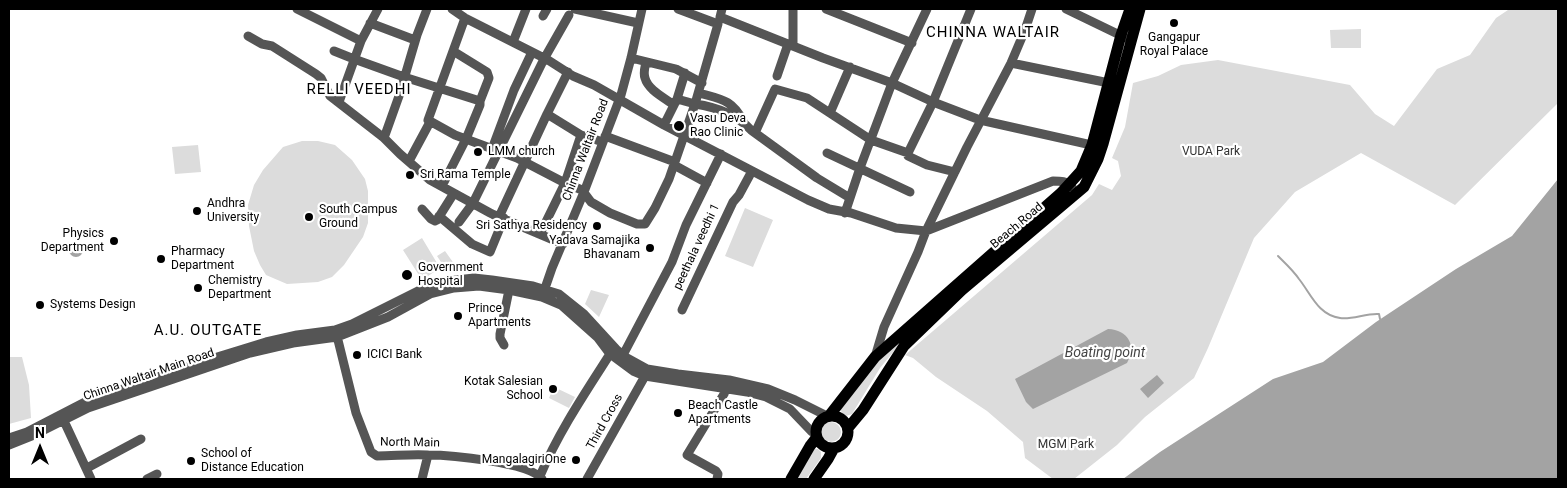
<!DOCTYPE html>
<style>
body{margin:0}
#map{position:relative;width:1567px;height:488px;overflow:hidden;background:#fff;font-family:Roboto,sans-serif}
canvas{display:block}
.frame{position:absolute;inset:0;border:10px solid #000;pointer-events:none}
.north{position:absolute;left:15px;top:423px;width:50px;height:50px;-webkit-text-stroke:4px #fff;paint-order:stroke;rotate:0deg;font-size:14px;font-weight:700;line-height:20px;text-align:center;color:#000}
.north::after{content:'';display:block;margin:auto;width:18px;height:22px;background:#000;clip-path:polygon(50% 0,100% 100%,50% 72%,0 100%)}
</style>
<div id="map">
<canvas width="1567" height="488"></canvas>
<div class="frame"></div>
<div class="north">N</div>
</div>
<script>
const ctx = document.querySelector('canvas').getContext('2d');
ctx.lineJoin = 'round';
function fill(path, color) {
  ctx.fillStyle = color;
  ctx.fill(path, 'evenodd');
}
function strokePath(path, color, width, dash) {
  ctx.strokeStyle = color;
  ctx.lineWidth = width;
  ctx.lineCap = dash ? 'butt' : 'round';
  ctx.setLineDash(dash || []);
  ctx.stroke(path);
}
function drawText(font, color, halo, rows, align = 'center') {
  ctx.font = font + ' Roboto,sans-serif';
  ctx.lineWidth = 4.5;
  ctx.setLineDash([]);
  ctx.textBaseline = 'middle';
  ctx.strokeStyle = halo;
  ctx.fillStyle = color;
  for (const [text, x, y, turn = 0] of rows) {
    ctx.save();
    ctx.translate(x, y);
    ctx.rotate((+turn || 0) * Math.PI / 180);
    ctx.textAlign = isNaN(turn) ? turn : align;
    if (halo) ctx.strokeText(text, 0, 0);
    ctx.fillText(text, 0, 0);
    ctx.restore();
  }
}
fill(new Path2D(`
 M1558 9V103L1455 205 1361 153 1295 192 1254 238 1208 348 1194 378 1145 417 1117 445 1074 479H1053L1025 458 1023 442 987 411 936 377 913 358 905 355 1092 195 1099 184 1112 190 1121 176 1118 161 1112 158 1125 127 1133 83 1158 76 1181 65 1218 60 1350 85 1375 114 1394 126 1437 69 1470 55 1496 18 1508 10Z
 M1361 29V48H1331L1330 30Z
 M302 141H318L335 145 352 160 365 179 368 191V223L363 237 344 265 332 277 318 282 287 284 266 275 260 265 254 251 249 226 248 205 254 185 263 170 283 147Z
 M198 145 201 172 175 174 172 147Z
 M745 208 773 220 753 267 725 256Z
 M422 238 440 268 422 280 403 250Z
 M445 251 455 265 447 271 437 256Z
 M591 290 609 295 599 317 585 304Z
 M934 309 899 345 880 368 852 414 846 416 842 413 840 408 872 367Z
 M9 357H22L29 385 31 418 9 424Z
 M554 387 575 397 569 408 549 398Z
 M821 432a10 10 0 1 1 20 0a10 10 0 1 1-20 0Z
 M814 449H818L821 452V458L806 479H796Z`), '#dcdcdc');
fill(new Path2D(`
 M1558 179V479H1123L1160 452 1273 379 1323 362 1376 322 1456 269 1512 236Z
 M69 250a7 7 0 1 1 14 0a7 7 0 1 1-14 0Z
 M1108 329C1128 330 1137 345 1127 363L1033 409 1026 402 1015 379Z
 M1157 375 1164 383 1148 398 1140 389Z`), '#a3a3a3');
strokePath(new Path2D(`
 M1278 256C1285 263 1293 270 1299 279 1311 294 1318 315 1340 318 1352 320 1366 313 1379 314L1380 319`), '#a3a3a3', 2);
strokePath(new Path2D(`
 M297 9 361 41 378 9
 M452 9 465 18 548 60 573 76 594 85 664 125 808 200 829 209 851 213 896 228 926 231 1053 181C1060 181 1067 181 1072 187
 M575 9 638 23
 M678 9 718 24 695 104C716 107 736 114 751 130L817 178 850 198
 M722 9 720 17 823 58 892 83 933 102 980 120 1096 146
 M793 9V46
 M826 9 912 43
 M1066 9 1126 38
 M543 16 547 9
 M465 18 428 120 455 135 517 158 565 183 540 234
 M370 23 415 40
 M248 36 262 44 272 46 316 74 321 78 330 96 384 138 400 154 430 180 492 214 563 244
 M513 42 526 9
 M334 51 354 59 404 77 480 101V105L466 139 442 186
 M453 51 487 72 489 78 480 101
 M631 58 676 69 702 83
 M646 62C645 67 643 73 645 78 648 90 665 98 674 105
 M1011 63 1109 83
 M568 72 547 114 581 135 603 142
 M777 76 788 44
 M699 93C720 99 732 99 743 121
 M339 102 361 41
 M830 113 850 67
 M664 125 677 99 685 73
 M755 133 775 89 807 98 871 140 908 153 933 102 971 9
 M581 135 565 183 582 190 591 202 610 213 637 224H645L655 208 669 179 695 104 677 99
 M605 136 675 162
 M384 138 399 96 417 35 427 9
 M492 149 514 90 532 52
 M827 153 910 192
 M908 156 927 165 955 172
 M409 161 430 122
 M674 165 707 183
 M422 209 431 219 435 221 437 220 454 193
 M845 213 860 168 892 83 927 9
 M439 216 472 244 490 252 504 218
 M499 217 547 114
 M459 222 473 203 544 59 569 15
 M543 294 552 268 584 192 621 95 631 58 642 9
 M682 310 733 202 739 195 752 171
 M336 332 356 413 371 452 377 456C394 456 411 454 427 455 450 455 529 462 542 479
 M504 345 500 338V334L509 290
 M623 355 672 262 686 225 721 154
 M875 357 884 327 918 252 926 231 967 147 1011 63 1025 30 1032 9
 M64 421 91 479
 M9 438 27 432 87 401 214 358 266 342 297 335 335 330 352 324 426 287 448 281 474 278 492 280 533 286 559 294 584 314 617 350 627 358 647 369 678 374 729 380 768 389 795 400 827 416
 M9 445 34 435 88 408 250 353 293 343 337 337 388 317 430 294 454 288 479 286 509 290 542 297 561 305 598 338 610 354 633 371 645 376 747 392 766 397 790 409 811 431 816 435
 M87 468 141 439
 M540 476C558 433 585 393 610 354
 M147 479 157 474
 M422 479 428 455
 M587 479 645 376
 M717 479 718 474 716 471 687 455 724 394 727 385`), '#555', 9);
strokePath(new Path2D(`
 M816 432a16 16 0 1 1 32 0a16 16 0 1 1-32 0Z
 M829 416 875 357 1061 193 1081 171 1092 145 1121 35 1130 9
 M848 428 863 410 904 346 962 290 1084 187 1098 159 1103 144 1140 9
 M791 479 810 446 817 437
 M814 479 828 459 834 448`), '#000', 11);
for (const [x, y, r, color] of [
 [1174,23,5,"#000"],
 [679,126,6,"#000"],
 [478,152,5,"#000"],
 [410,175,5,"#000"],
 [197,211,5,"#000"],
 [309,217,5,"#000"],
 [597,226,5,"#000"],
 [114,241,5,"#000"],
 [650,248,5,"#000"],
 [161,259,5,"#000"],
 [407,275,6,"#000"],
 [198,288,5,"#000"],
 [40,305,5,"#000"],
 [458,316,5,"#000"],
 [357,355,5,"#000"],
 [553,389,5,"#000"],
 [678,413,5,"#000"],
 [576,460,5,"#000"],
 [191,461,5,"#000"]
]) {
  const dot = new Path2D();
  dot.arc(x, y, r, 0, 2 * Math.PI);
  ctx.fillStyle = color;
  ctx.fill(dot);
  strokePath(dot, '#fff', 2);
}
drawText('12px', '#000', '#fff', [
 ["Gangapur",1174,38,"center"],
 ["Royal Palace",1174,52,"center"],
 ["Vasu Deva",690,119],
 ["Rao Clinic",690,133],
 ["LMM church",488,152],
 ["Sri Rama Temple",420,175],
 ["Andhra",207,204],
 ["University",207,218],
 ["South Campus",319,210],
 ["Ground",319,224],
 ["Sri Sathya Residency",587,226,"right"],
 ["Physics",104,234,"right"],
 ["Department",104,248,"right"],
 ["Yadava Samajika",640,241,"right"],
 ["Bhavanam",640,255,"right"],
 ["Pharmacy",171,252],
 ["Department",171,266],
 ["Government",418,268],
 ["Hospital",418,282],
 ["Chemistry",208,281],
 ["Department",208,295],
 ["Systems Design",50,305],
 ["Prince",468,309],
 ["Apartments",468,323],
 ["ICICI Bank",367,355],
 ["Kotak Salesian",543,382,"right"],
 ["School",543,396,"right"],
 ["Beach Castle",688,406],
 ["Apartments",688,420],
 ["School of",201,454],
 ["Distance Education",201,468],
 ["MangalagiriOne",566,460,"right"]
], 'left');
drawText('12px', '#000', '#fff', [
 ["Chinna Waltair Road",586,150,-69],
 ["Beach Road",1017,226,-40],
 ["peethala veedhi 1",697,247,-65],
 ["Chinna Waltair Main Road",149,375,-19],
 ["Third Cross",605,422,-61],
 ["North Main",410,443,1]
]);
drawText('12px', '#333', '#fff', [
 ["VUDA Park",1211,152],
 ["MGM Park",1066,445]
]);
drawText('italic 14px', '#444', '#fff', [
 ["Boating point",1105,353]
]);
ctx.letterSpacing = '1px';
drawText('15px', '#000', '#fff', [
 ["CHINNA WALTAIR",993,33],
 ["RELLI VEEDHI",359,90],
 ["A.U. OUTGATE",208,331]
]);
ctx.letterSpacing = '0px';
</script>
